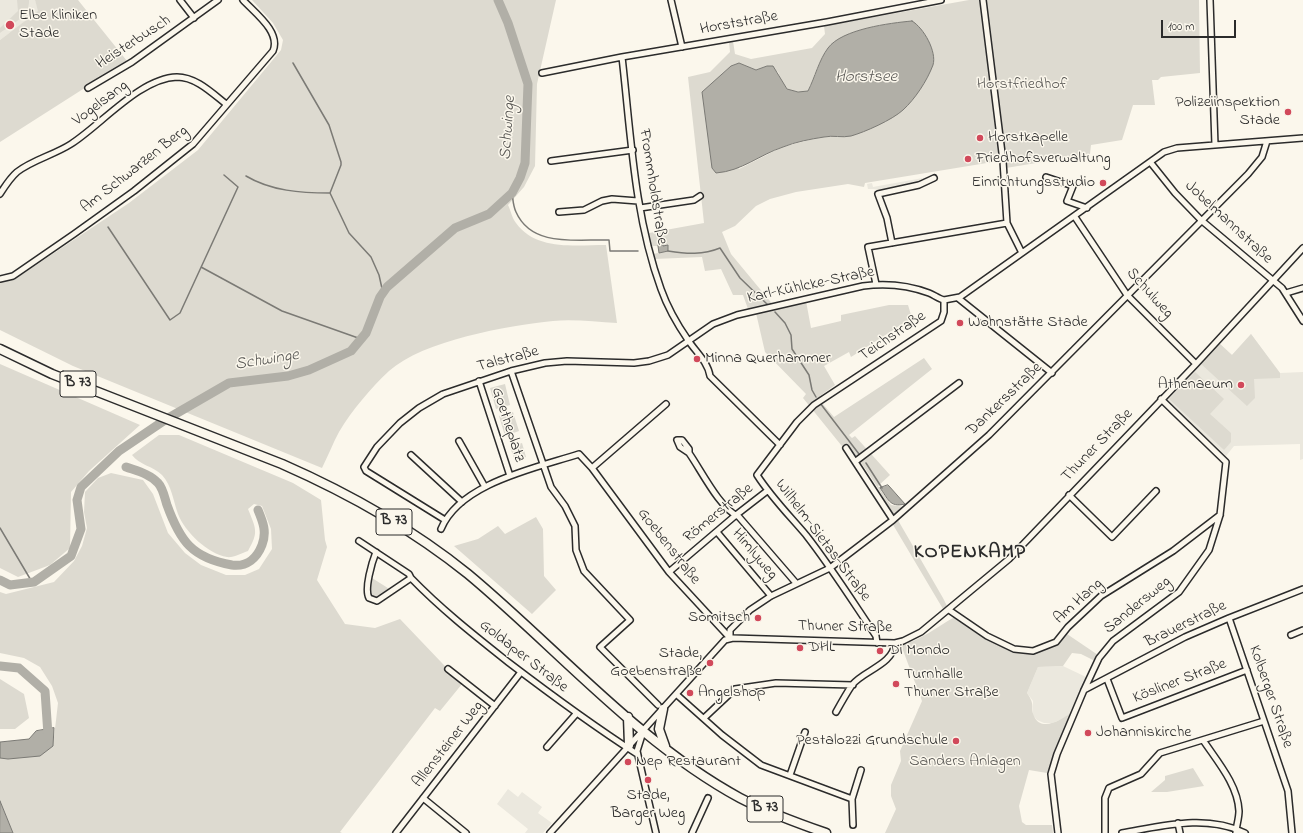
<!DOCTYPE html>
<meta charset="utf-8">
<style>
body{margin:0}
#map{position:relative;width:1303px;height:833px;overflow:hidden;background:#fbf7ec;font-family:"Indie Flower",sans-serif}
canvas{display:block}
.scale{position:absolute;left:1161px;top:20px;width:75px;height:18px;box-sizing:border-box;border:2px solid #2b2b2b;border-top:0;padding-left:5px;font-size:12px;line-height:14px;white-space:nowrap;color:#2b2b2b;-webkit-text-stroke:3px #fbf7ec;paint-order:stroke}
</style>
<div id="map">
<canvas width="1303" height="833"></canvas>
<div class="scale">100 m</div>
</div>
<script>
const ctx = document.querySelector('canvas').getContext('2d');
ctx.lineJoin = 'round';
function fill(path, color) {
  ctx.fillStyle = color;
  ctx.fill(path, 'evenodd');
}
function strokePath(path, color, width, dash) {
  ctx.strokeStyle = color;
  ctx.lineWidth = width;
  ctx.lineCap = dash ? 'butt' : 'round';
  ctx.setLineDash(dash || []);
  ctx.stroke(path);
}
function drawText(font, color, halo, rows, align = 'center') {
  ctx.font = font + ' "Indie Flower",sans-serif';
  ctx.lineWidth = 3;
  ctx.setLineDash([]);
  ctx.textBaseline = 'middle';
  ctx.strokeStyle = halo;
  ctx.fillStyle = color;
  for (const [text, x, y, turn = 0] of rows) {
    ctx.save();
    ctx.translate(x, y);
    ctx.rotate((+turn || 0) * Math.PI / 180);
    ctx.textAlign = isNaN(turn) ? turn : align;
    if (halo) ctx.strokeText(text, 0, 0);
    ctx.fillText(text, 0, 0);
    ctx.restore();
  }
}
fill(new Path2D(`
 M0 0H35L39 11 0 40Z
 M934 176 919 184 882 191 874 189H868L867 184 872 183 873 187Z
 M1251 334 1280 373 1303 372V459L1300 460V444L1234 446 1226 456 1167 400V397L1219 343 1232 355Z
 M1063 666 1086 677 1072 712 1063 719 1052 723H1044L1037 720 1033 715V701L1027 693 1038 667Z
 M508 789 518 797 522 792 542 807 538 813 552 823 543 833H525L528 829 497 804Z`), '#ebe8de');
fill(new Path2D(`
 M17 0H29C30 16 12 24 0 33V28L18 11Z
 M35 0H78L127 61 0 142V40L38 11Z
 M252 0H556L537 84 535 166 524 187 508 205C511 211 512 218 516 223 536 251 575 245 606 245L617 323C596 322 574 319 553 321 507 326 424 340 389 371 371 388 352 410 339 432 333 443 328 456 322 468L73 366 0 330V282L15 279 129 203 198 150 281 50 283 40 273 23Z
 M969 0H1199L1200 73 1161 77 1158 80H1152L1155 105H1133L1122 140 1091 145 1090 154 1006 168 1005 160 865 183 864 187 848 184 796 192 770 199 756 206 735 226 722 232 731 254 774 306 748 309 743 295H733L721 269 705 271 702 257 654 259 653 254 668 251V245L663 246 659 243V246H651L649 233 704 223 688 77 710 72 730 52 729 42 733 41 735 54 751 59 812 48 825 34 824 26ZM912 21 929 74 902 111 877 124 840 137 825 136 782 147 739 169 720 76 731 66 739 63 756 70 767 66 778 72C784 90 789 93 808 91 814 77 819 60 828 48 842 29 890 23 912 21Z
 M806 301 811 328 841 321V315L889 305H908L912 318 851 357 849 352 824 366 835 385 820 396 822 403 834 417 924 358 932 369 849 435 852 438 855 436 890 475 878 486 891 505 904 507 895 515 943 598 947 606 943 609 892 523C890 501 863 465 849 447L845 449 841 445 803 398 806 394 765 352 756 313Z
 M1251 334 1280 373V378L1254 379 1255 398 1247 406 1200 363 1219 343 1232 355Z
 M0 364 140 425 89 471 71 492 70 548 50 565 18 577 0 568Z
 M1195 372 1224 399 1210 414 1231 433V442L1224 450 1169 399Z
 M505 384 510 405 496 409 490 388Z
 M513 412 519 431 505 436 499 416Z
 M159 435H179L293 483 321 500 325 540 327 547 317 580 345 624 375 628 400 619 462 684 440 711 435 708 340 832 342 833H13L0 801V758L8 759 53 746 58 703 52 686 40 667 24 658 0 653V592L6 594 54 582 74 561 82 546 87 528 84 512 85 492 98 478 111 473 143 480 153 494 168 533 185 553 201 565 226 575H245L259 569 272 549 271 529 262 506 254 504 248 509C256 529 259 532 248 551 242 553 233 558 227 557 208 554 185 532 178 514 173 500 172 486 162 475 153 466 139 465 132 455Z
 M522 443 526 457 515 461 510 447Z
 M536 517 543 529 544 576 556 590 532 614 454 546 478 539 498 526 505 534Z
 M372 578 391 590 377 599 371 598 369 591Z
 M955 617C988 641 1032 674 1067 634L1098 655 1095 661 1081 654 1072 653 1063 666 1038 667 1027 693C1036 706 1030 707 1034 716 1041 733 1063 719 1072 712L1047 773 1029 770 1019 806 1022 822 1026 825H1052L1053 833H885L896 809 891 796V785L901 761 900 751 922 701 901 645C922 640 936 627 955 617Z
 M0 679 24 694 29 718 15 729H0Z
 M1193 768 1204 786 1167 792H1151L1165 780V776Z`), '#dddad0');
const water = new Path2D(`
 M912 21C924 28 937 52 933 65 927 81 915 99 903 110 892 120 865 132 851 136 842 138 833 135 824 137 811 139 795 142 783 147 759 155 742 171 716 173L712 168 702 92 731 66 739 63 756 70 767 66H773L787 89 798 92 808 91C815 77 819 60 828 48 842 29 890 23 912 21Z
 M659 243H663V246L668 245V251L659 253 658 246Z
 M888 485 889 486 905 504C889 508 888 498 880 488Z
 M54 728 53 746 40 756 8 759 0 758V742L29 739 36 731Z
 M0 801 13 833H0Z`);
fill(water, '#b1afa7');
strokePath(water, '#7b7a75', 1);
strokePath(new Path2D(`
 M293 63 329 125 341 162V165L330 193 349 233 371 257 379 275 383 293
 M246 176C271 191 301 193 330 193
 M512 193C513 199 513 206 516 212 532 248 577 239 609 240L610 251H638
 M108 227 170 320 180 313 238 187 224 175
 M668 251C687 254 703 255 720 248L740 278 768 305
 M201 267 282 311 361 339
 M775 312 785 323 791 335 792 349 809 375 812 390 816 397
 M820 403 859 454
 M866 463 882 488
 M0 528 32 582`), '#7b7a75', 1.5);
strokePath(new Path2D(`
 M126 467C137 471 150 474 158 483 163 488 165 499 167 505 180 541 192 558 232 565 247 567 257 558 262 545 267 532 263 522 258 510
 M0 580 10 585 34 582 71 556 81 529 77 500 81 487 119 451 165 420 229 383 288 376 309 370 351 351 366 333 380 297 387 287 455 228 489 214 512 193 520 178 525 163 528 84 508 23 498 0
 M0 666 19 668 45 691 48 735 43 739`), '#b1afa7', 9);
const minor = new Path2D(`
 M180 0 194 18
 M671 0 682 47
 M983 0 1003 161 1007 223 1022 253
 M1210 0 1215 145
 M622 57C631 135 634 215 661 289 667 306 677 324 688 340 695 351 708 362 710 376L780 445
 M542 73 622 57 827 22 941 0
 M88 88 132 62 218 0
 M551 161 633 150
 M1151 163 1175 193 1201 220 1282 288 1303 321
 M1046 177 1073 186 1067 201 1087 208
 M0 194C5 186 10 178 17 172 32 160 54 155 71 144 101 125 140 78 177 77 196 77 212 93 226 104
 M640 208 694 200 700 196
 M559 212 584 210 602 201 612 199 638 201
 M1075 217 1127 295 1196 364
 M892 243 887 218 878 194 919 185 934 178
 M0 279 13 276 74 234 134 191 193 144 273 51C281 32 255 13 243 0
 M876 284 868 247 1007 223
 M1286 293 1303 288
 M958 298 1052 373
 M511 371 551 487 565 506 575 526 576 550 584 571 630 620 600 647 658 705
 M479 381 510 476
 M459 441 485 487
 M846 448 893 520
 M689 453 680 447 677 440H682L689 449V453C701 470 720 509 739 517L796 583
 M411 455 462 502
 M856 461 959 383
 M592 468 669 572 730 638
 M1069 495 1112 537 1156 491
 M445 520 366 471 364 467 377 447 400 423 419 408 443 394 511 371 545 363 567 361 634 363 649 361 668 355 713 324 737 315 863 286C886 283 908 285 929 293 934 295 939 299 944 300
 M441 529C460 483 536 468 579 454L592 468 666 404
 M717 532 771 596
 M359 541 409 574 411 578 377 601 369 598C364 589 372 562 376 552
 M669 572 736 515 767 491
 M411 578C441 609 474 635 508 662 550 694 592 725 637 754
 M949 610 987 636 1014 649 1033 651 1056 642 1068 627 1101 596 1173 551 1220 515
 M1229 618 1288 791 1292 833
 M1291 635 1303 630
 M730 638V630L750 610 771 596 830 568 893 520 989 435 1248 174 1262 157 1267 141
 M877 643 876 636C853 602 831 567 806 535 789 515 771 497 757 475L797 422 814 405 941 321 944 312V300L960 297 1164 152 1177 148 1303 138
 M448 669 495 706
 M1107 679 1122 718 1247 670
 M1084 690 1185 637 1229 618 1303 589
 M676 694 722 735 761 765 852 799
 M836 712C841 703 846 694 852 685 864 670 893 665 895 643
 M704 718 735 689 776 683 853 685
 M643 732 637 751 656 833
 M1203 740C1217 761 1238 785 1239 811 1239 819 1236 826 1236 833
 M547 747 576 714
 M790 775 805 732
 M423 798 466 833
 M1178 823 1180 833
 M853 825 852 799 861 770
 M396 833 521 672
 M550 833 725 640 733 638 895 643 903 641 921 632 1009 559 1196 364 1303 248
 M692 833 708 798
 M1058 833 1051 774 1057 754 1084 690 1099 658 1113 641 1179 592 1209 550 1220 515 1226 462 1161 399
 M1105 833V798L1109 788 1141 774 1160 753 1264 721
 M1122 833C1163 826 1206 814 1245 833`);
const primary = new Path2D(`
 M0 349 52 374 282 464C348 493 411 528 468 574 557 648 637 742 740 798 767 812 797 823 826 833
 M663 709 659 729 665 746
 M628 717 629 745`);
strokePath(minor, '#2b2b2b', 8);
strokePath(primary, '#2b2b2b', 11);
strokePath(minor, '#fbf7ec', 5);
strokePath(primary, '#fbf7ec', 8);
for (const [x, y, r, color] of [
 [10,25,5,"#d1495b"],
 [1288,112,4,"#d1495b"],
 [980,138,4,"#d1495b"],
 [968,159,4,"#d1495b"],
 [1103,183,4,"#d1495b"],
 [960,323,4,"#d1495b"],
 [697,359,4,"#d1495b"],
 [1241,385,4,"#d1495b"],
 [758,618,4,"#d1495b"],
 [800,648,4,"#d1495b"],
 [880,651,4,"#d1495b"],
 [710,663,4,"#d1495b"],
 [896,684,4,"#d1495b"],
 [690,693,4,"#d1495b"],
 [1088,733,4,"#d1495b"],
 [956,741,4,"#d1495b"],
 [628,762,4,"#d1495b"],
 [648,780,4,"#d1495b"]
]) {
  const dot = new Path2D();
  dot.arc(x, y, r, 0, 2 * Math.PI);
  ctx.fillStyle = color;
  ctx.fill(dot);
  strokePath(dot, '#fbf7ec', 1.5);
}
for (const [x, y, w] of [
 [78,384,36],
 [394,522,36],
 [765,809,36]
]) {
  const box = new Path2D();
  box.roundRect(x - w / 2, y - 13, w, 26, 3);
  ctx.fillStyle = '#fbf7ec';
  ctx.fill(box);
  strokePath(box, '#2b2b2b', 1);
}
drawText('bold 15px', '#2b2b2b', null, [
 ["B 73",78,384],
 ["B 73",394,522],
 ["B 73",765,809]
]);
drawText('16px', '#2b2b2b', '#fbf7ec', [
 ["Elbe Kliniken",19,16],
 ["Stade",19,34],
 ["Polizeiinspektion",1280,103,"right"],
 ["Stade",1280,121,"right"],
 ["Horstkapelle",988,138],
 ["Friedhofsverwaltung",976,159],
 ["Einrichtungsstudio",1095,183,"right"],
 ["Wohnstätte Stade",968,323],
 ["Minna Querhammer",705,359],
 ["Athenaeum",1233,385,"right"],
 ["Somitsch",750,618,"right"],
 ["DHL",808,648],
 ["Di Mondo",888,651],
 ["Stade,",702,654,"right"],
 ["Goebenstraße",702,672,"right"],
 ["Turnhalle",904,675],
 ["Thuner Straße",904,693],
 ["Angelshop",698,693],
 ["Johanniskirche",1096,733],
 ["Pestalozzi Grundschule",948,741,"right"],
 ["Nep Restaurant",636,762],
 ["Stade,",648,796,"center"],
 ["Barger Weg",648,814,"center"]
], 'left');
drawText('16px', '#2b2b2b', '#fbf7ec', [
 ["Horststraße",739,24,-10],
 ["Heisterbusch",134,43,-33],
 ["Vogelsang",101,104,-37],
 ["Am Schwarzen Berg",135,170,-38],
 ["Frommholdstraße",652,187,81],
 ["Jobelmannstraße",1228,223,43],
 ["Karl-Kühlcke-Straße",811,286,-12],
 ["Schulweg",1149,294,48],
 ["Teichstraße",893,337,-34],
 ["Talstraße",508,360,-15],
 ["Dankersstraße",1005,400,-44],
 ["Goetheplatz",507,425,72],
 ["Thuner Straße",1098,446,-46],
 ["Römerstraße",719,514,-39],
 ["Wilhelm-Sietas-Straße",822,541,53],
 ["Goebenstraße",668,547,52],
 ["Himlyweg",754,555,50],
 ["Am Hang",1079,602,-42],
 ["Sandersweg",1138,606,-39],
 ["Brauerstraße",1186,625,-26],
 ["Thuner Straße",845,628,1],
 ["Goldaper Straße",523,657,38],
 ["Kösliner Straße",1180,682,-21],
 ["Kolberger Straße",1270,697,71],
 ["Allensteiner Weg",449,745,-52]
]);
drawText('16px', '#585754', '#fbf7ec', [
 ["Horstfriedhof",1022,85],
 ["Sanders Anlagen",965,762]
]);
drawText('italic 17px', '#5a5956', '#fbf7ec', [
 ["Horstsee",866,78],
 ["Schwinge",509,128,-86],
 ["Schwinge",267,361,-9]
]);
ctx.letterSpacing = '1px';
drawText('bold 20px', '#2b2b2b', '#fbf7ec', [
 ["KOPENKAMP",970,554]
]);
ctx.letterSpacing = '0px';
</script>
